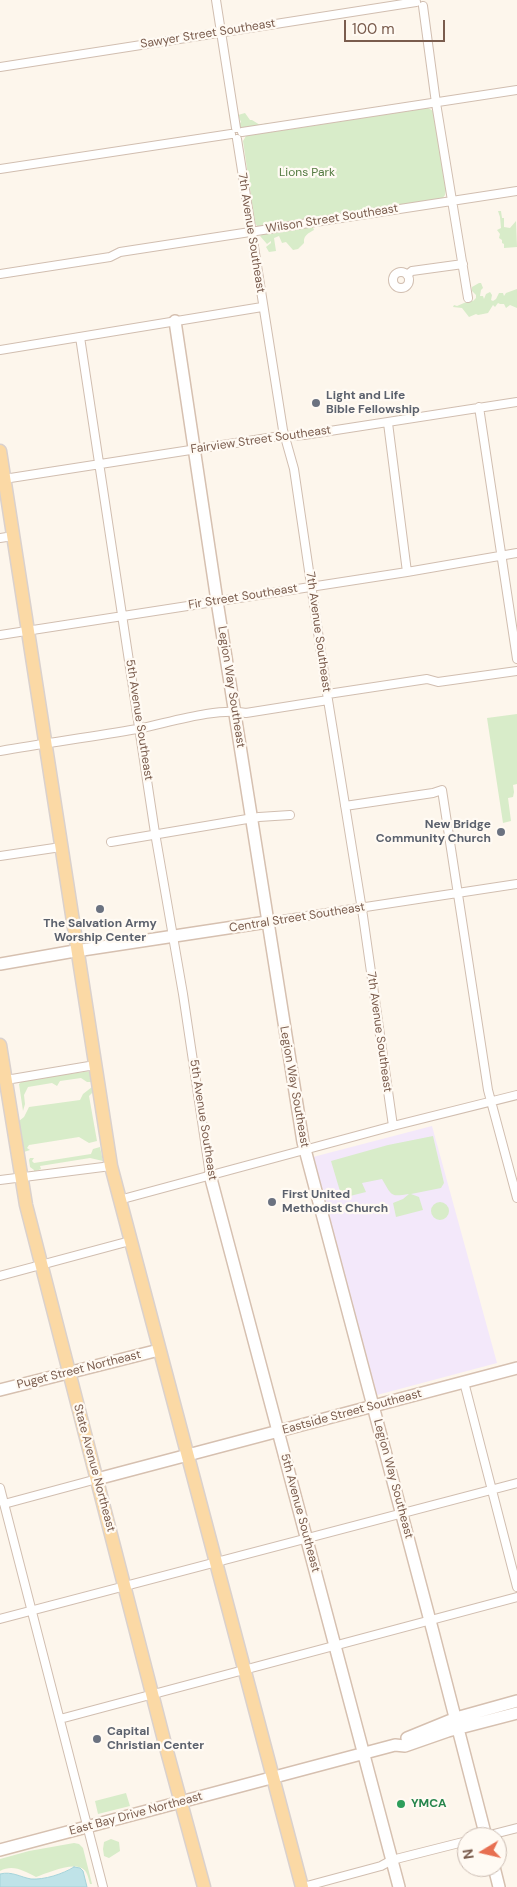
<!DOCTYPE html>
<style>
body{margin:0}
#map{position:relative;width:517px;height:1887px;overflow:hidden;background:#fdf6ec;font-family:"DM Sans",sans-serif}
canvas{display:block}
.north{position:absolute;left:457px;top:1827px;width:50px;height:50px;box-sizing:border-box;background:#fffaf3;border:1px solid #cabbb1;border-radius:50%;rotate:261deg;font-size:14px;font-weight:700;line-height:20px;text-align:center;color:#7a5c4d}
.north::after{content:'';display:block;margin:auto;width:18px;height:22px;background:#e76f51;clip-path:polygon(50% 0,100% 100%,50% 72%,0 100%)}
.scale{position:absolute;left:344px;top:20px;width:101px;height:22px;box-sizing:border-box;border:2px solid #7a5c4d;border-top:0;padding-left:6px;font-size:15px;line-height:18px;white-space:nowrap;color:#7a5c4d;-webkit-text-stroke:4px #fffaf3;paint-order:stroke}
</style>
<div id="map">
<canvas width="517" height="1887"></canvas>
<div class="north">N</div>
<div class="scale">100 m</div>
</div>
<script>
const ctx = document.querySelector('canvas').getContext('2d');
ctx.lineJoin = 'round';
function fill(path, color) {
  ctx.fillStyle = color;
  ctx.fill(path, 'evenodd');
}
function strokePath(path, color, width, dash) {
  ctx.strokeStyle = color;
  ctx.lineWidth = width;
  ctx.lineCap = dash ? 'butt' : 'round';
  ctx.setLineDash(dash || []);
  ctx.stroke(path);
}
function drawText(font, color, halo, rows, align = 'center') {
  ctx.font = font + ' "DM Sans",sans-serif';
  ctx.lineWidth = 4.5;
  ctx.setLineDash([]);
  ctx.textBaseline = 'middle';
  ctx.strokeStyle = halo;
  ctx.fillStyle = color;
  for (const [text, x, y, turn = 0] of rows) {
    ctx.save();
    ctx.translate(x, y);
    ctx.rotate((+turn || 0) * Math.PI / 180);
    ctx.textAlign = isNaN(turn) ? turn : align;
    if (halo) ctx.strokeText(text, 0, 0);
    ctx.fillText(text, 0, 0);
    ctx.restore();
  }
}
fill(new Path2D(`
 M432 1126 497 1363 377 1395 313 1157Z`), '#f3e8fa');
fill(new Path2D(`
 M428 108 435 112 446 190 445 195 442 199 298 221 319 225 320 227H313L314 230C309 233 303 235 304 243L298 249 293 250 286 242 282 243 279 236 274 238 276 251 269 252 266 247 271 243V241L267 244 260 236 268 231 257 226 255 223 243 141 246 136 260 133 240 128 238 126 241 122 238 115 245 113 250 120H252L260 125 267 123 272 132Z
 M498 211H501L502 218H504V227L510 228 516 221 517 247 504 248V244L502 243V240L499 238 500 234 497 230 501 228 500 217Z
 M479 283H481L483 288 481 290 480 296H483L484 299 486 294 490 292 492 295 491 300 493 301 496 299 499 293H503L504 296 506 293 517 289V308L510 305 506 308 504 304H500L498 303 495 307 493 305 488 313 478 315 476 314 469 317 462 308 453 307 454 305 457 306 471 300 473 301 476 298V295L472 291V287Z
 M517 714V784L513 785 514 792 513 797 508 798 511 821 503 823 487 718Z
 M91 1071 92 1082H87L81 1078 60 1081 57 1086 52 1083 28 1087 24 1095 25 1104 23 1111 19 1084 23 1080Z
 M92 1087 95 1090 89 1096 97 1141 89 1143 79 1137 29 1145 27 1148 30 1150 24 1152 19 1121 24 1117 29 1107 80 1100 83 1094Z
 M433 1136 444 1183 441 1188 411 1194 419 1197 423 1210 396 1217 393 1203 403 1199 409 1194C390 1197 392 1196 382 1179L362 1183 366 1192 342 1198 331 1161 388 1145Z
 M100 1147 103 1161 90 1158 40 1166 41 1169 34 1172V1170L30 1167 29 1160 30 1158H34L32 1161 34 1163 91 1154 93 1149Z
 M431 1211a9 9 0 1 1 18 0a9 9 0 1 1-18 0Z
 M126 1793 130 1806 98 1814 95 1801Z
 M111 1839 119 1842 120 1851 109 1858 104 1856 103 1849 104 1842Z
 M74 1843 79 1844 83 1848 92 1884H90C89 1881 88 1875 86 1872 78 1859 48 1873 36 1877 24 1871 13 1864 0 1871V1859L29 1851Z`), '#d8ecc9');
const water = new Path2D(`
 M74 1867 80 1868 83 1871 87 1887H0V1874C12 1871 20 1877 31 1879 44 1880 63 1874 74 1867Z`);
fill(water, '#bfe3e8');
strokePath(water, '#a5d3da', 1);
const street = new Path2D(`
 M216 0 236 128
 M423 6 436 103 468 298
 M0 67 416 2
 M242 132 517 90
 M237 139 283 430 294 469 328 700 363 916 393 1126
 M0 169 231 134
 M393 280a8 8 0 1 1 16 0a8 8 0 1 1-16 0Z
 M0 274 110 257 120 252 517 191
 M407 275 412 271 463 264
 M80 337 155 833 183 994 210 1175
 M0 350 262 307
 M479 407 517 659
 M388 423 407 572
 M4 479 274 437 304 435 517 402
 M0 538 13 536
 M0 635 407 572 517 553
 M328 694 427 679 438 682 517 671
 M0 751C46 743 91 737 137 729 168 723 216 707 246 713L328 700
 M345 806 433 793 442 790 488 1090 517 1198
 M111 842 259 817 290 815
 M0 856 61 847
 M267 922 517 884
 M6 1080 95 1065
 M0 1180 111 1166
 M119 1200 393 1126 517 1095
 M0 1276 130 1241
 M464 1382 517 1587
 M0 1488 103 1887
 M4 1504 97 1479
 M0 1619 517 1483
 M60 1719 517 1597
 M482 1837 517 1828
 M303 1887 381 1866 392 1860 467 1841`);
const secondary = new Path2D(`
 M175 321 217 601 303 1142 433 1632 486 1837
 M0 964 69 952 267 922
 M210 1175 399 1887
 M0 1390 159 1350
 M97 1479 517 1368
 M407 1738 456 1718 517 1701
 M0 1850 395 1745 405 1746 448 1731 517 1713
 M494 1867 499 1887`);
const primary = new Path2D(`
 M0 451 111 1166 302 1887
 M0 1045 26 1205 165 1744 204 1887`);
strokePath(street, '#d1beb0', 10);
strokePath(secondary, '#d6c0b0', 14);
strokePath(primary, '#dad1cd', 15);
strokePath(street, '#fff', 8);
strokePath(secondary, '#fff', 11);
strokePath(primary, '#fbd9a5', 12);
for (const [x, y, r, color] of [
 [316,403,5,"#6b7280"],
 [501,832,5,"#6b7280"],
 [100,909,5,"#6b7280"],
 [272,1202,5,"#6b7280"],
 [97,1739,5,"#6b7280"],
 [401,1804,5,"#2e9e5b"]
]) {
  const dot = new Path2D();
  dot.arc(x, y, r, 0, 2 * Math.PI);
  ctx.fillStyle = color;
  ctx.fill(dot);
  strokePath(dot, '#fffaf3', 2);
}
drawText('12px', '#7a5c4d', '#fffaf3', [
 ["Sawyer Street Southeast",208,34,-9],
 ["Wilson Street Southeast",332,219,-9],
 ["7th Avenue Southeast",251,233,81],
 ["Fairview Street Southeast",261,440,-8],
 ["Fir Street Southeast",243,597,-9],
 ["7th Avenue Southeast",318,632,82],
 ["Legion Way Southeast",231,687,81],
 ["5th Avenue Southeast",139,720,81],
 ["Central Street Southeast",297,918,-9],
 ["7th Avenue Southeast",379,1032,82],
 ["Legion Way Southeast",294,1087,80],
 ["5th Avenue Southeast",203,1120,81],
 ["Puget Street Northeast",79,1370,-14],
 ["Eastside Street Southeast",352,1412,-15],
 ["State Avenue Northeast",94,1468,75],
 ["Legion Way Southeast",393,1479,75],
 ["5th Avenue Southeast",300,1513,75],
 ["East Bay Drive Northeast",136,1814,-15]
]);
drawText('12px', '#537a41', '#fffaf3', [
 ["Lions Park",307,173]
]);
drawText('bold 12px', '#5b616d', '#fffaf3', [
 ["Light and Life",326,396],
 ["Bible Fellowship",326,410],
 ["New Bridge",491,825,"right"],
 ["Community Church",491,839,"right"],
 ["The Salvation Army",100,924,"center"],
 ["Worship Center",100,938,"center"],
 ["First United",282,1195],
 ["Methodist Church",282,1209],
 ["Capital",107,1732],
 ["Christian Center",107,1746]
], 'left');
drawText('bold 12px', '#27864d', '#fffaf3', [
 ["YMCA",411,1804]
], 'left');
</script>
